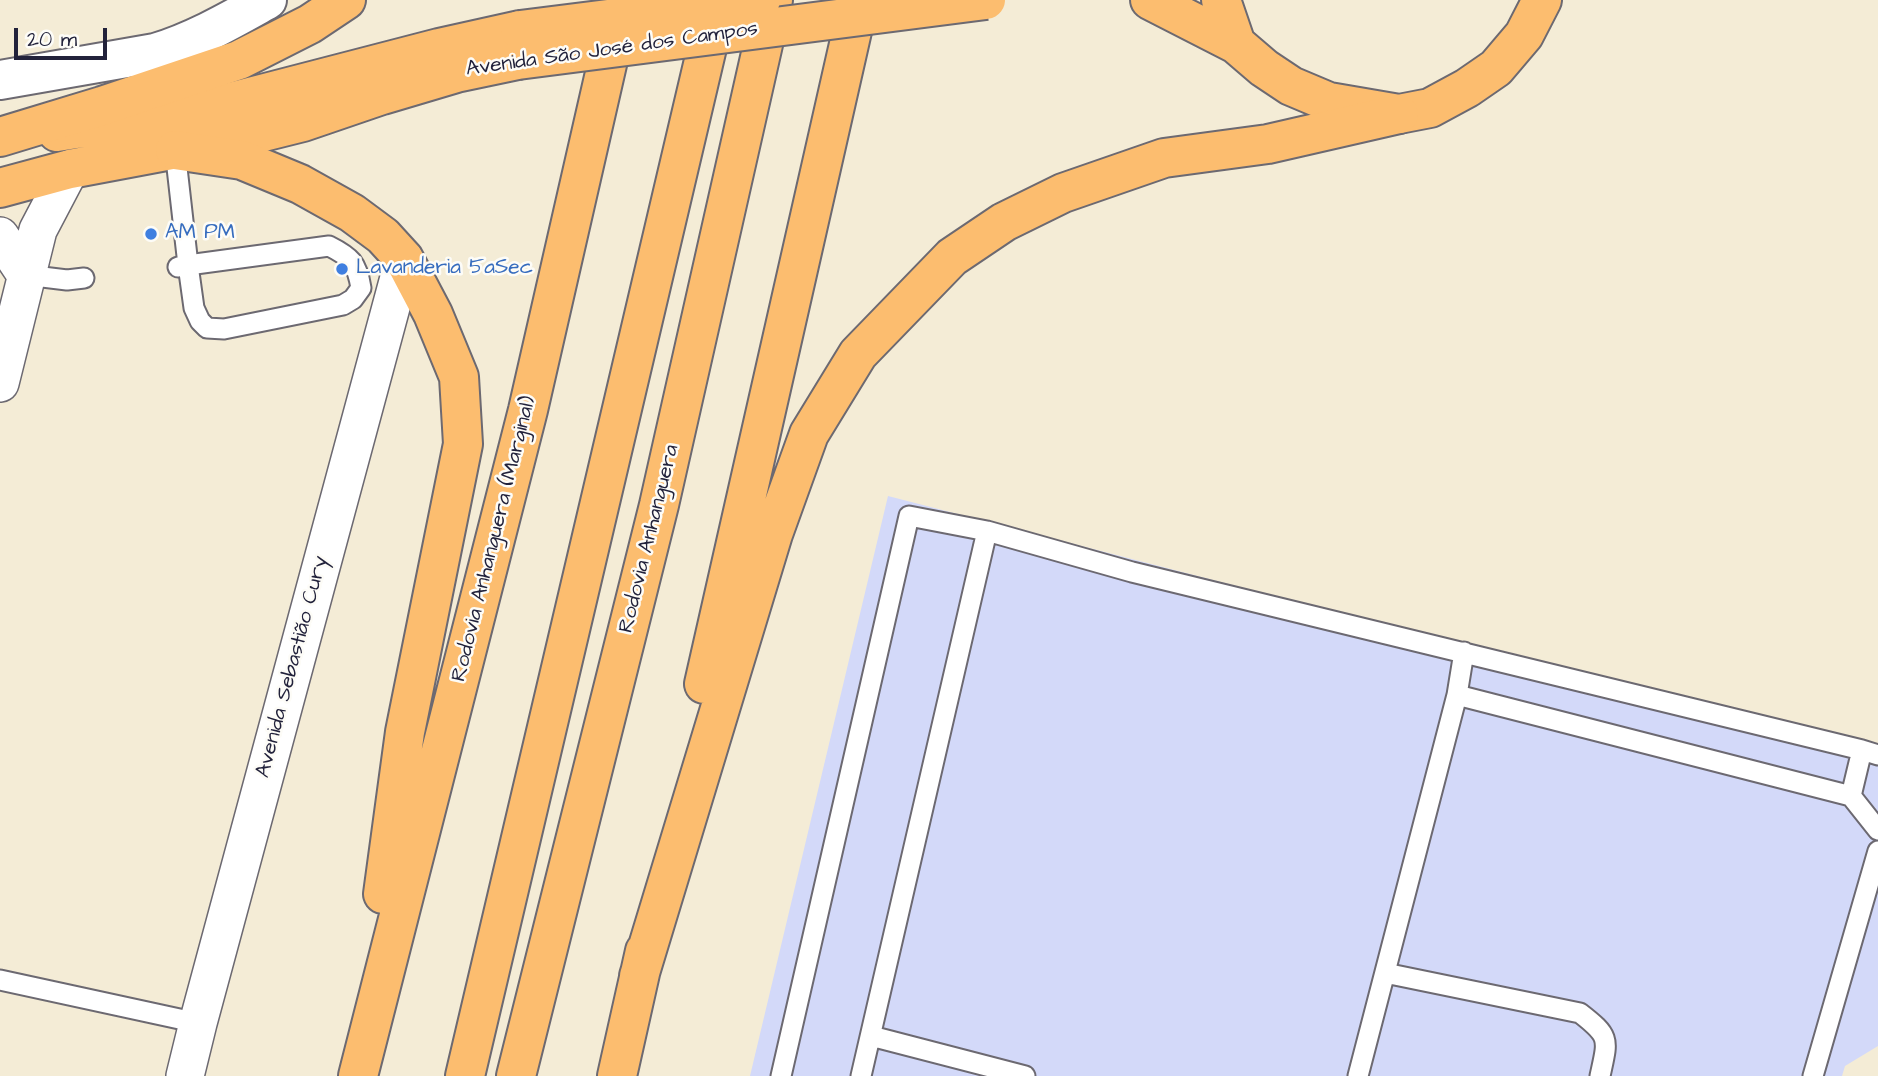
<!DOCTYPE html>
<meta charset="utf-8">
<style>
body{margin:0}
#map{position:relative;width:1878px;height:1076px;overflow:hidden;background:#f4ecd6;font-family:"Architects Daughter",sans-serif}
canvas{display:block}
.scale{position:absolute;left:14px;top:28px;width:93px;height:32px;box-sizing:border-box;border:4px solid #22223b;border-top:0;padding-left:9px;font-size:21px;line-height:24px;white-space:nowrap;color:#22223b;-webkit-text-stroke:5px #fdfcf7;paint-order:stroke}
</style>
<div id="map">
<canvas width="1878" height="1076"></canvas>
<div class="scale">20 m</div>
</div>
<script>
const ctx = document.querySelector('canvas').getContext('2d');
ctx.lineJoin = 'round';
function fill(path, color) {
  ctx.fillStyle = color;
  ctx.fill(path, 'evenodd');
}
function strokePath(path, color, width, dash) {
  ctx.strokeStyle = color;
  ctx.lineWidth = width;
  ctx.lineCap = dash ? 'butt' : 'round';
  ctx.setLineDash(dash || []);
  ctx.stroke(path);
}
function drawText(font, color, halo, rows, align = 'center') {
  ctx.font = font + ' "Architects Daughter",sans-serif';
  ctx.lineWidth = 5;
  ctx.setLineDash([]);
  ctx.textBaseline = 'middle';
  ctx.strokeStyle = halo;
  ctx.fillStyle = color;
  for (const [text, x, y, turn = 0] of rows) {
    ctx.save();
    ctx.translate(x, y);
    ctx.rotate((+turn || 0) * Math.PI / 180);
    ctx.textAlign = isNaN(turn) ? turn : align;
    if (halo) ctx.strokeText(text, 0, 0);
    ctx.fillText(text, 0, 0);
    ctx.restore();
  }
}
fill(new Path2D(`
 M888 496 1878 752V1046L1845 1066 1842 1076H750Z`), '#d3d9f9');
const service = new Path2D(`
 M175 150 188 265 194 308 200 321 207 328 224 329 343 305 353 299 361 288C357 263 351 257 329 246L188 265 178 267
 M26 275 67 280 84 278
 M1457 695 1851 796 1878 830
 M1851 796 1862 750
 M1385 973 1580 1013C1611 1037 1608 1039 1600 1076
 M0 980 198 1023
 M871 1036 1025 1076
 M781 1076 909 516 987 531 1132 572 1862 750 1878 755
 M861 1076 987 531
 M1358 1076 1457 695 1464 652
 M1813 1076 1878 851`);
const minor = new Path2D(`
 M0 236 26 275
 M0 383 38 230 70 169
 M185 1076 198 1023 404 259`);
const tertiary = new Path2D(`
 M0 80 155 53C195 41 231 20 267 0`);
const primary = new Path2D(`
 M1150 0 1236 44 1264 68 1291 86 1329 102 1399 114 1430 108 1467 88 1496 68 1524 35 1542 0
 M1221 0 1236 44
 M57 132 208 108 439 48 520 30
 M0 188 70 169 251 135 303 122 382 95 456 73 518 60`);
const trunk = new Path2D(`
 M0 137 102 106 239 60 310 24 346 0
 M175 150 242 160 300 184 352 213 383 236 404 259 433 314 459 377 463 444 405 732 383 894
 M704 684 859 0
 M639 976 773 534 809 434 858 354 952 257 1004 222 1063 193 1164 158 1268 144 1399 114
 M358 1076 528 410 618 16
 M617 1076 645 951`);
const motorway = new Path2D(`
 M465 1076 717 5
 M516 1076 659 505 773 0`);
strokePath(service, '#6c6971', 23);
strokePath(minor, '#6c6971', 40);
strokePath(tertiary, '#6c6971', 42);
strokePath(primary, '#6c6971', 42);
strokePath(trunk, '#6c6971', 42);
strokePath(motorway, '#6c6971', 42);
strokePath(service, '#fff', 19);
strokePath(minor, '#fff', 37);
strokePath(tertiary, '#fff', 38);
strokePath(primary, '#fcbd6f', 38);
strokePath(trunk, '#fcbd6f', 38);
strokePath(motorway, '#fcbd6f', 38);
const primaryBridge = new Path2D(`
 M520 30 761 0
 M518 60 986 0`);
strokePath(primaryBridge, '#6c6971', 42, []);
strokePath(primaryBridge, '#fcbd6f', 38);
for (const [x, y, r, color] of [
 [151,234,7,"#3f7fe0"],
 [342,269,7,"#3f7fe0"]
]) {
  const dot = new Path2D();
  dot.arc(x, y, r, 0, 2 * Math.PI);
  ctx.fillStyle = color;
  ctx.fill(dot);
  strokePath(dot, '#fdfcf7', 2.5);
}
drawText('21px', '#22223b', '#fdfcf7', [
 ["Avenida São José dos Campos",612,50,-8],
 ["Rodovia Anhanguera (Marginal)",495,539,-76],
 ["Rodovia Anhanguera",650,539,-76],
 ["Avenida Sebastião Cury",293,667,-75]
]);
drawText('21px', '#366cbe', '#fdfcf7', [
 ["AM PM",165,234],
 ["Lavanderia 5aSec",356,269]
], 'left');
</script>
